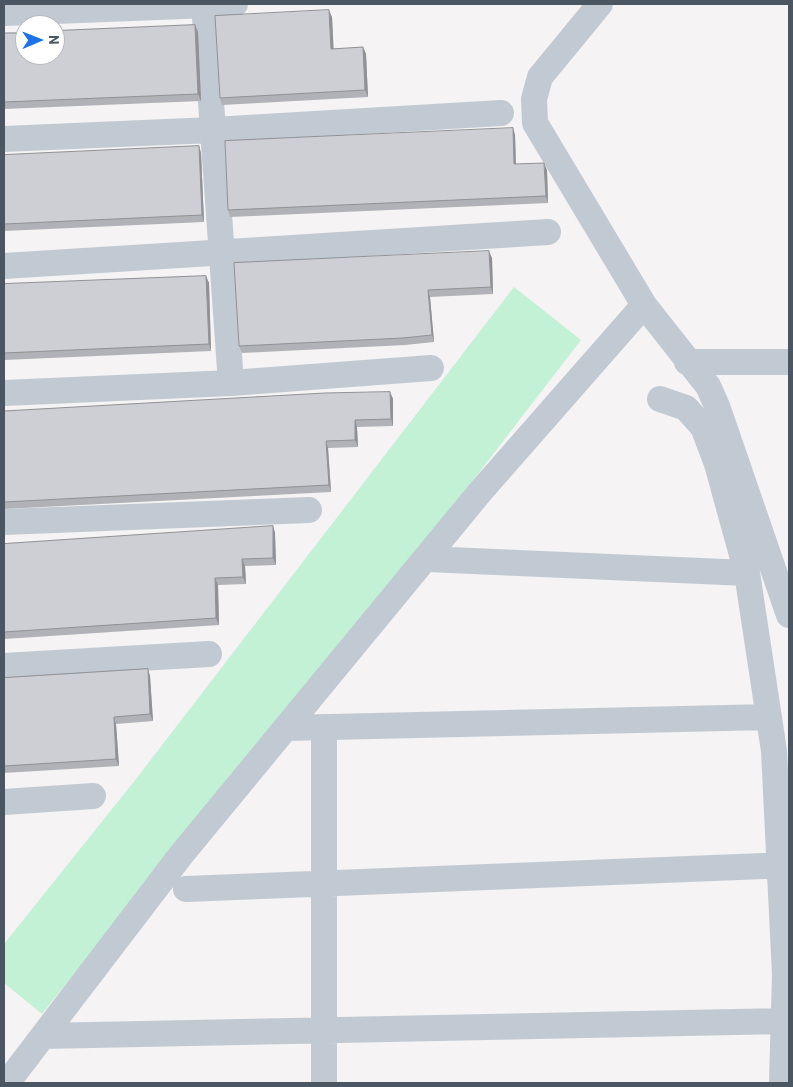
<!DOCTYPE html>
<style>
body{margin:0}
#map{position:relative;width:793px;height:1087px;overflow:hidden;background:#f5f3f3;font-family:Barlow,sans-serif}
canvas{display:block}
.frame{position:absolute;inset:0;border:5px solid #4a5661;pointer-events:none}
.north{position:absolute;left:15px;top:15px;width:50px;height:50px;box-sizing:border-box;background:#fff;border:1px solid #b7bbc0;border-radius:50%;rotate:89deg;font-size:14px;font-weight:700;line-height:20px;text-align:center;color:#4a5661}
.north::after{content:'';display:block;margin:auto;width:18px;height:22px;background:#1a73e8;clip-path:polygon(50% 0,100% 100%,50% 72%,0 100%)}
</style>
<div id="map">
<canvas width="793" height="1087"></canvas>
<div class="frame"></div>
<div class="north">N</div>
</div>
<script>
const ctx = document.querySelector('canvas').getContext('2d');
ctx.lineJoin = 'round';
function fill(path, color) {
  ctx.fillStyle = color;
  ctx.fill(path, 'evenodd');
}
function strokePath(path, color, width, dash) {
  ctx.strokeStyle = color;
  ctx.lineWidth = width;
  ctx.lineCap = dash ? 'butt' : 'round';
  ctx.setLineDash(dash || []);
  ctx.stroke(path);
}
fill(new Path2D(`
 M514 287 581 340 407 566 193 825 42 1014 4 983V944L136 779Z`), '#c3f1d5');
strokePath(new Path2D(`
 M204 4 231 383
 M600 4 540 77 534 99 535 123 644 305 708 386 717 406 789 615
 M4 13 235 4
 M4 139 213 130 501 113
 M4 266 548 232
 M687 362H789
 M4 393 231 383 431 368
 M660 399 686 408 703 427 717 464 747 573 774 751 785 975
 M4 522 309 510
 M427 559 747 573
 M4 666 209 654
 M324 727V1083
 M286 728 769 717
 M4 802 93 796
 M186 889 789 865
 M43 1036 784 1021
 M7 1083 181 855 480 492 644 305
 M782 1083 785 975H789`), '#c1cad2', 26);
fill(new Path2D(`
 M332 17 333 49 363 47 366 54 368 97 222 105 220 98Z
 M195 25 198 32 201 101 4 109V33Z
 M513 128 515 135 516 164 547 170 548 203 230 217 228 210Z
 M199 146 201 153 204 222 4 231V155Z
 M492 258 493 294 430 297 434 342 405 345 242 353 239 346Z
 M206 276 209 283 211 351 4 360V284Z
 M390 392 393 399V426L357 427 358 447 328 448 331 492 4 509V411Z
 M273 526 275 533 276 565 245 566 246 584 218 585 219 625 4 639V544Z
 M148 669 150 676 153 721 116 724 119 766 4 773V678Z`), '#b0b2b7');
fill(new Path2D(`
 M329 10 332 17 334 56 331 49Z
 M195 25 198 32 201 101 198 94Z
 M363 47 366 54 368 97 365 90Z
 M513 128 515 135 516 171 514 164Z
 M199 146 201 153 204 222 202 215Z
 M544 163 547 170 548 203 546 196Z
 M489 251 492 258 493 294 491 287Z
 M206 276 209 283 211 351 209 344Z
 M428 290 430 297 434 342 432 335Z
 M390 392 393 399V426L391 419Z
 M355 420 357 427 358 447 355 440Z
 M326 441 328 448 331 492 329 485Z
 M273 526 275 533 276 565 273 558Z
 M242 559 245 566 246 584 243 577Z
 M215 578 218 585 219 625 216 618Z
 M148 669 150 676 153 721 150 714Z
 M114 717 116 724 119 766 116 759Z`), '#909195');
const building = new Path2D(`
 M329 10 331 49 363 47 365 90 220 98 215 16Z
 M195 25 198 94 4 102V33H25V55H55V31Z
 M513 128 514 164 544 163 546 196 228 210 225 141Z
 M199 146 202 215 4 224V155Z
 M489 251 491 287 428 290 432 335 403 338 239 346 234 263Z
 M206 276 209 344 4 353V284Z
 M390 392 391 419 355 420V440L326 441 329 485 4 502V411L325 393Z
 M273 526V558L242 559 243 577 215 578 216 618 4 632V544Z
 M148 669 150 714 114 717 116 759 4 766V678Z`);
fill(building, '#cdcfd5');
strokePath(building, '#909195', 1);
</script>
